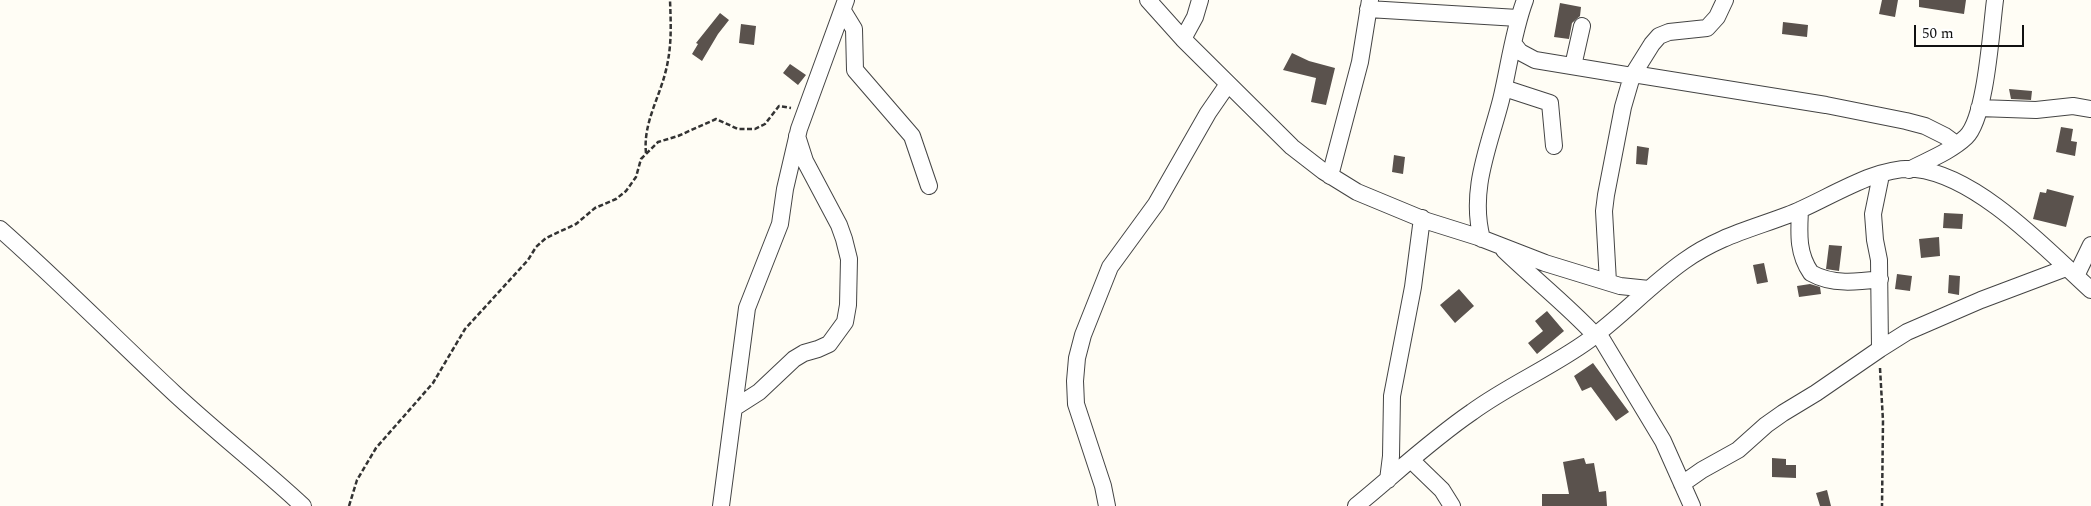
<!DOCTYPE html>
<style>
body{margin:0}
#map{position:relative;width:2091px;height:506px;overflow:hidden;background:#fffdf5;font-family:Spectral,serif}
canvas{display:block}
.scale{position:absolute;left:1914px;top:25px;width:110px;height:22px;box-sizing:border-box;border:2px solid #111;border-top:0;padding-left:6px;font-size:15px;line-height:18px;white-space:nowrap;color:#111;-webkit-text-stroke:4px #fff;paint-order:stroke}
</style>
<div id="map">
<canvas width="2091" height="506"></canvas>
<div class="scale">50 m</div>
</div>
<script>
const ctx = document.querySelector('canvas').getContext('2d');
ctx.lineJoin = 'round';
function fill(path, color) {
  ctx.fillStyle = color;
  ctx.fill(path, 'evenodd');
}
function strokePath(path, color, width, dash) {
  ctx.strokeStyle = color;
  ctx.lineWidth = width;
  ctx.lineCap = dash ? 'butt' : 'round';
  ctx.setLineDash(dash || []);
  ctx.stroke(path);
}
fill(new Path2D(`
 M1882 0H1898L1895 17 1879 14Z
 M1919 0H1966L1964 14 1919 7Z
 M1560 3 1581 7 1580 16 1572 23 1569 39 1554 37Z
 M720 13 729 20 718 34 702 61 692 54 698 44 696 43Z
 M1783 22 1808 25 1807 37 1782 34Z
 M741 24 756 26 754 45 739 43Z
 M1292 53 1309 61 1335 68 1326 105 1311 102 1316 78 1283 70Z
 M790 64 806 75 798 85 783 73Z
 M2009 89 2032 91 2031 100 2011 99Z
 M2061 127 2073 129 2071 141 2077 142 2075 156 2056 152Z
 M1637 146 1649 148 1647 165 1636 164Z
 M1394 155 1405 157 1403 174 1392 172Z
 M2047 189 2074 196 2066 227 2033 219 2040 192 2046 193Z
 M1944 213 1963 214 1962 229 1943 228Z
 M1939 237 1940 256 1921 258 1919 239Z
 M1829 245 1842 246 1839 271 1826 269Z
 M1764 263 1768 282 1757 284 1753 265Z
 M1897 274 1912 276 1910 291 1895 289Z
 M1949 275 1960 276 1959 295 1948 293Z
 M1810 284 1820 287 1821 294 1799 297 1797 286Z
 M1459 289 1474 306 1455 323 1440 305Z
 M1547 311 1564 331 1537 354 1528 343 1543 331 1535 321Z
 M1593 363 1629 412 1616 421 1591 387 1582 391 1574 376Z
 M1584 458 1586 464 1594 463 1599 492 1606 491 1607 506H1542V494H1569L1563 462Z
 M1772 458 1786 459V465H1796V478L1772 477Z
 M1827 490 1831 506H1820L1816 493Z`), '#5a524d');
const street = new Path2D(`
 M1148 0 1183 39 1292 147 1323 171 1357 192 1427 221 1478 237 1545 263 1620 286 1649 289
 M1368 9 1518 18
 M843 11 854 29 855 70 912 136 929 186
 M1183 39 1195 17 1200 0
 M1513 43 1520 52 1535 60 1632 76
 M1573 66 1582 26
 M1633 74 1826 105 1906 121 1925 126 1945 136 1956 144
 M1504 88 1550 103 1554 146
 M1979 108 2036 110 2073 106 2091 109
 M1909 170C1928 160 1950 152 1966 137 1986 118 1991 30 1995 0
 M1330 176 1360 62 1370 0
 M1800 210C1799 232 1797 253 1811 273 1832 285 1857 282 1880 279
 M0 229C60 282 116 339 174 393 216 432 261 467 303 506
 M1482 239C1469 190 1489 147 1501 100 1509 67 1513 32 1525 0
 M1504 250C1534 279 1567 305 1595 335
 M2076 276 2091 245
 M1608 282 1604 211 1606 195 1623 107 1632 76 1652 44 1659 36 1669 32 1707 28 1717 17 1725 0
 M1598 333 1663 441 1692 506
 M1880 349 1879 260 1875 240 1873 214 1881 175
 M734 408 759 392 794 359 804 353 818 349 829 344 845 322 848 305 849 259 844 239 839 225 805 161 797 136
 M1411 460 1442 490 1452 506
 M1388 480 1391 456 1392 396 1413 287 1422 218
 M1682 484 1702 470 1738 450 1766 425 1783 413 1816 393 1880 349 1907 332 1981 300 2066 268
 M721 506 747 308 780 224 785 189 799 129 846 0
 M1107 506 1103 486 1076 404 1075 381 1077 358 1083 335 1110 267 1156 204 1208 113 1228 84
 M1356 506C1394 475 1431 440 1472 412 1509 385 1552 367 1589 340 1622 316 1650 285 1684 261 1717 237 1751 229 1788 215 1825 201 1876 165 1916 169 1978 176 2046 249 2091 290`);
strokePath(street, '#444', 18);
strokePath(new Path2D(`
 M646 153C643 125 658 100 665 74 672 48 671 26 670 0
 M1880 368 1883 421 1882 506
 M349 506 357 480 376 448 433 383 465 329 528 260 536 247 546 238 576 224 595 208 616 199 626 191 636 177 641 159 658 142 678 136 716 119 738 129H755L765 124 779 106 791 108`), '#333', 2.5, [5, 2.5]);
strokePath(street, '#fff', 16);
</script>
